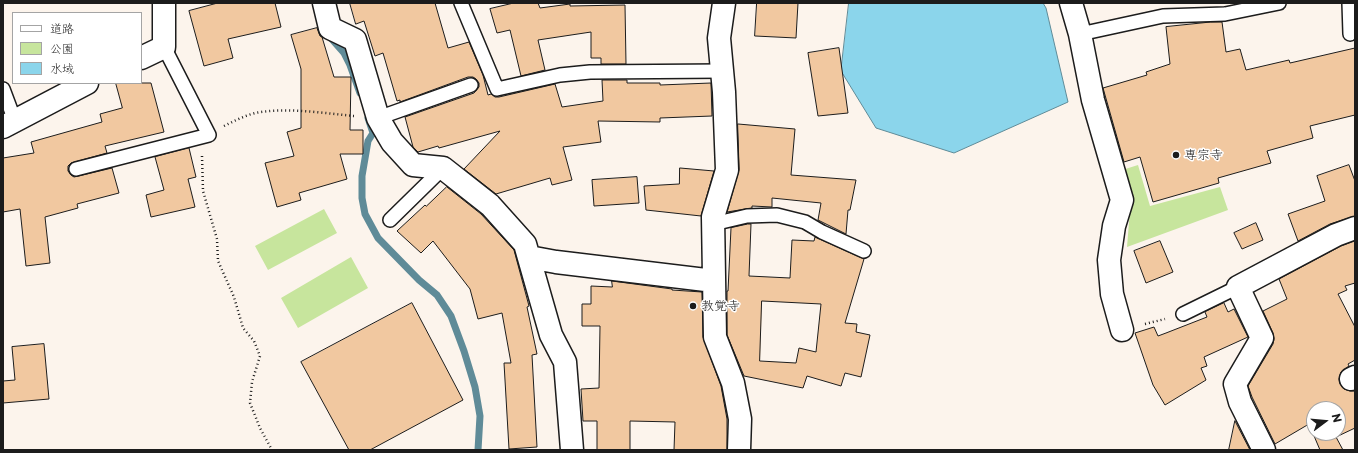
<!DOCTYPE html>
<meta charset="utf-8">
<style>
body{margin:0}
#map{position:relative;width:1358px;height:453px;overflow:hidden;background:#fcf4ec;font-family:"Playpen Sans","Klee One",sans-serif}
canvas{display:block}
.frame{position:absolute;inset:0;border:4px solid #1c1c1c;pointer-events:none}
.legend{position:absolute;left:12px;top:12px;width:130px;height:72px;box-sizing:border-box;background:#fff;border:1px solid #a4a4a4;margin:0;padding:5px 7px;list-style:none;font-size:12px;color:#1c1c1c}
.legend li{display:flex;align-items:center;gap:8px;height:20px}
.legend b{width:20px;border:1px solid #a4a4a4}
.north{position:absolute;left:1306px;top:401px;width:40px;height:40px;box-sizing:border-box;background:#fff;border:1px solid #a4a4a4;border-radius:50%;rotate:74deg;font-size:11px;font-weight:700;line-height:16px;text-align:center;color:#1c1c1c}
.north::after{content:'';display:block;margin:auto;width:14px;height:18px;background:#1c1c1c;clip-path:polygon(50% 0,100% 100%,50% 72%,0 100%)}
</style>
<div id="map">
<canvas width="1358" height="453"></canvas>
<div class="frame"></div>
<ul class="legend">
<li><b style="height:5px;background:#fff"></b>道路</li>
<li><b style="height:11px;background:#c7e59d"></b>公園</li>
<li><b style="height:11px;background:#8bd5eb"></b>水域</li>
</ul>
<div class="north">N</div>
</div>
<script>
const ctx = document.querySelector('canvas').getContext('2d');
ctx.lineJoin = 'round';
function fill(path, color) {
  ctx.fillStyle = color;
  ctx.fill(path, 'evenodd');
}
function strokePath(path, color, width, dash) {
  ctx.strokeStyle = color;
  ctx.lineWidth = width;
  ctx.lineCap = dash ? 'butt' : 'round';
  ctx.setLineDash(dash || []);
  ctx.stroke(path);
}
function drawText(font, color, halo, rows, align = 'center') {
  ctx.font = font + ' "Playpen Sans","Klee One",sans-serif';
  ctx.lineWidth = 3;
  ctx.setLineDash([]);
  ctx.textBaseline = 'middle';
  ctx.strokeStyle = halo;
  ctx.fillStyle = color;
  for (const [text, x, y, turn = 0] of rows) {
    ctx.save();
    ctx.translate(x, y);
    ctx.rotate((+turn || 0) * Math.PI / 180);
    ctx.textAlign = isNaN(turn) ? turn : align;
    if (halo) ctx.strokeText(text, 0, 0);
    ctx.fillText(text, 0, 0);
    ctx.restore();
  }
}
fill(new Path2D(`
 M1138 165 1150 206 1220 187 1228 210 1127 247 1130 210 1119 171Z
 M324 209 337 233 268 270 255 246Z
 M351 257 368 288 298 328 281 298Z`), '#c7e59d');
const water = new Path2D(`
 M849 3H1043L1046 8 1068 102 954 153 876 128 841 71Z`);
fill(water, '#8bd5eb');
strokePath(water, '#5f8b98', 1);
strokePath(new Path2D(`
 M329 36 344 53 350 65 360 93
 M368 118 373 133 368 141 362 176V198L365 214 378 238 419 280 437 295 451 316 464 351 475 387 480 416 478 450`), '#5f8b98', 7);
const building = new Path2D(`
 M218 3H275L281 27 228 39 233 58 204 66 189 11Z
 M350 3H435L448 48 469 42 483 75 488 95 491 94 495 97H499L555 84 562 107 603 101 602 80H627V83H660V85L711 83 712 116 660 118V122L598 121 601 142 563 147 572 180 552 185 550 178 496 194 464 169 500 131 439 148 438 146 418 152 413 147 405 117 474 93 479 87V83L476 79 473 77H468L400 102V100L397 101 383 53 375 56 364 21 356 24Z
 M514 3H538L540 8 570 4V6L625 5 626 64H601V58H591V32L538 40 545 70 521 76 510 30 497 33 490 9Z
 M757 3H798L796 38 755 36Z
 M1211 22H1222L1226 52 1240 49 1246 70 1289 60 1290 63 1355 48V115L1310 126 1313 138 1267 151 1271 163 1218 178 1219 183 1153 202 1140 157 1124 162 1103 88 1147 75 1146 72 1170 64 1166 27Z
 M317 28 320 36 322 37 334 77H351L350 130H363V154H340L347 179 299 193 301 200 277 207 265 163 294 156 287 132 301 128V69L291 35Z
 M839 48 848 113 818 116 808 53Z
 M116 83H151L164 132 105 146 107 153 71 163 68 166V171L71 175 74 177 112 168 119 193 77 204 78 208 45 217 50 263 26 266 20 209 3 212V158L34 153 31 142 102 122 100 114 122 108Z
 M738 124 795 129 791 175 856 180 850 210H848L846 234 818 220 821 203 772 198V207L752 206V208L727 212 739 170Z
 M189 148 196 177 188 179 195 207 151 217 146 195 164 190 155 157Z
 M1349 165 1355 181V216L1330 224 1298 241 1288 214 1325 201 1317 176Z
 M680 168 714 171 701 216 646 210 644 186 679 184Z
 M637 177 639 203 594 206 592 180Z
 M447 187 481 214 514 250 529 306 527 307 537 354 532 355 537 447 509 449 504 363H511L502 313 478 319 470 289 433 241 421 253 397 231 425 205 426 206Z
 M1256 223 1263 240 1242 249 1234 233Z
 M748 224H751L749 276 790 278 792 240 814 241 815 237 864 259 845 323 857 324 856 332 870 335 861 377 845 373 841 386 807 376 803 388 744 376 727 335V291H728L731 228ZM762 301 821 304 816 352 799 348 796 363 760 361Z
 M1160 241 1173 272 1146 283 1134 251Z
 M1355 241V283L1345 286 1347 290 1338 294 1355 327V360L1348 364 1349 366 1341 372 1339 379 1340 384 1344 389 1350 391H1355V428L1336 437 1343 450H1320L1309 424 1275 444 1252 397 1248 386 1273 344 1274 339 1273 333 1263 311 1287 299 1279 279 1341 246ZM1314 409H1338V433H1314Z
 M612 281 672 289V290L702 292 703 337 721 386 727 419V450H674L675 422 630 421V450H597V421H583L581 389 599 388 600 326H582V304H591V286L612 287Z
 M412 303 463 400 370 450H349L301 362Z
 M1224 303 1228 312 1234 309 1248 337 1204 357 1207 366 1201 368 1206 380 1165 405 1153 385 1135 333 1154 327 1158 336 1166 333 1207 317 1205 312Z
 M44 344 49 399 3 403V381L15 380 12 347Z
 M1235 421 1250 450H1229Z`);
fill(building, '#f1c8a0');
strokePath(building, '#1c1c1c', 1);
const lane = new Path2D(`
 M461 3 497 89 560 75 590 72 723 71
 M1349 3 1350 34
 M1080 34 1163 16 1225 14 1279 3
 M3 89 15 121
 M378 118 471 85
 M76 169 209 135 164 47
 M390 220 443 168
 M713 224 747 216 777 215 805 222 822 232 864 251
 M1183 314 1238 287`);
const street = new Path2D(`
 M324 3 330 28 355 40 378 118 392 142 413 165 443 168 490 205 525 244 551 335 565 362 572 450
 M724 3 719 38 724 92 727 170 713 217 715 337 733 383 740 419 739 450
 M1071 3 1080 34 1093 100 1122 200 1114 226 1109 260 1112 294 1122 330
 M141 58 164 47V3
 M3 127 87 83
 M529 257 556 262 714 281
 M1351 379 1355 377
 M1264 450 1240 402 1235 384 1262 338 1238 287 1336 235 1355 228`);
strokePath(lane, '#1c1c1c', 16);
strokePath(street, '#1c1c1c', 25);
strokePath(new Path2D(`
 M224 126C234 121 244 116 255 113 287 107 322 113 354 116
 M202 156 203 191 217 239 218 261 234 297 243 328 254 341 260 356 252 382 250 403 260 428 272 450
 M1145 324 1165 319`), '#1c1c1c', 2.5, [1, 3]);
strokePath(lane, '#fff', 13);
strokePath(street, '#fff', 22);
for (const [x, y, r, color] of [
 [1176,155,4,"#1c1c1c"],
 [693,306,4,"#1c1c1c"]
]) {
  const dot = new Path2D();
  dot.arc(x, y, r, 0, 2 * Math.PI);
  ctx.fillStyle = color;
  ctx.fill(dot);
  strokePath(dot, '#fff', 1.5);
}
drawText('13px', '#1c1c1c', '#fff', [
 ["専宗寺",1184,155],
 ["教覚寺",701,306]
], 'left');
</script>
